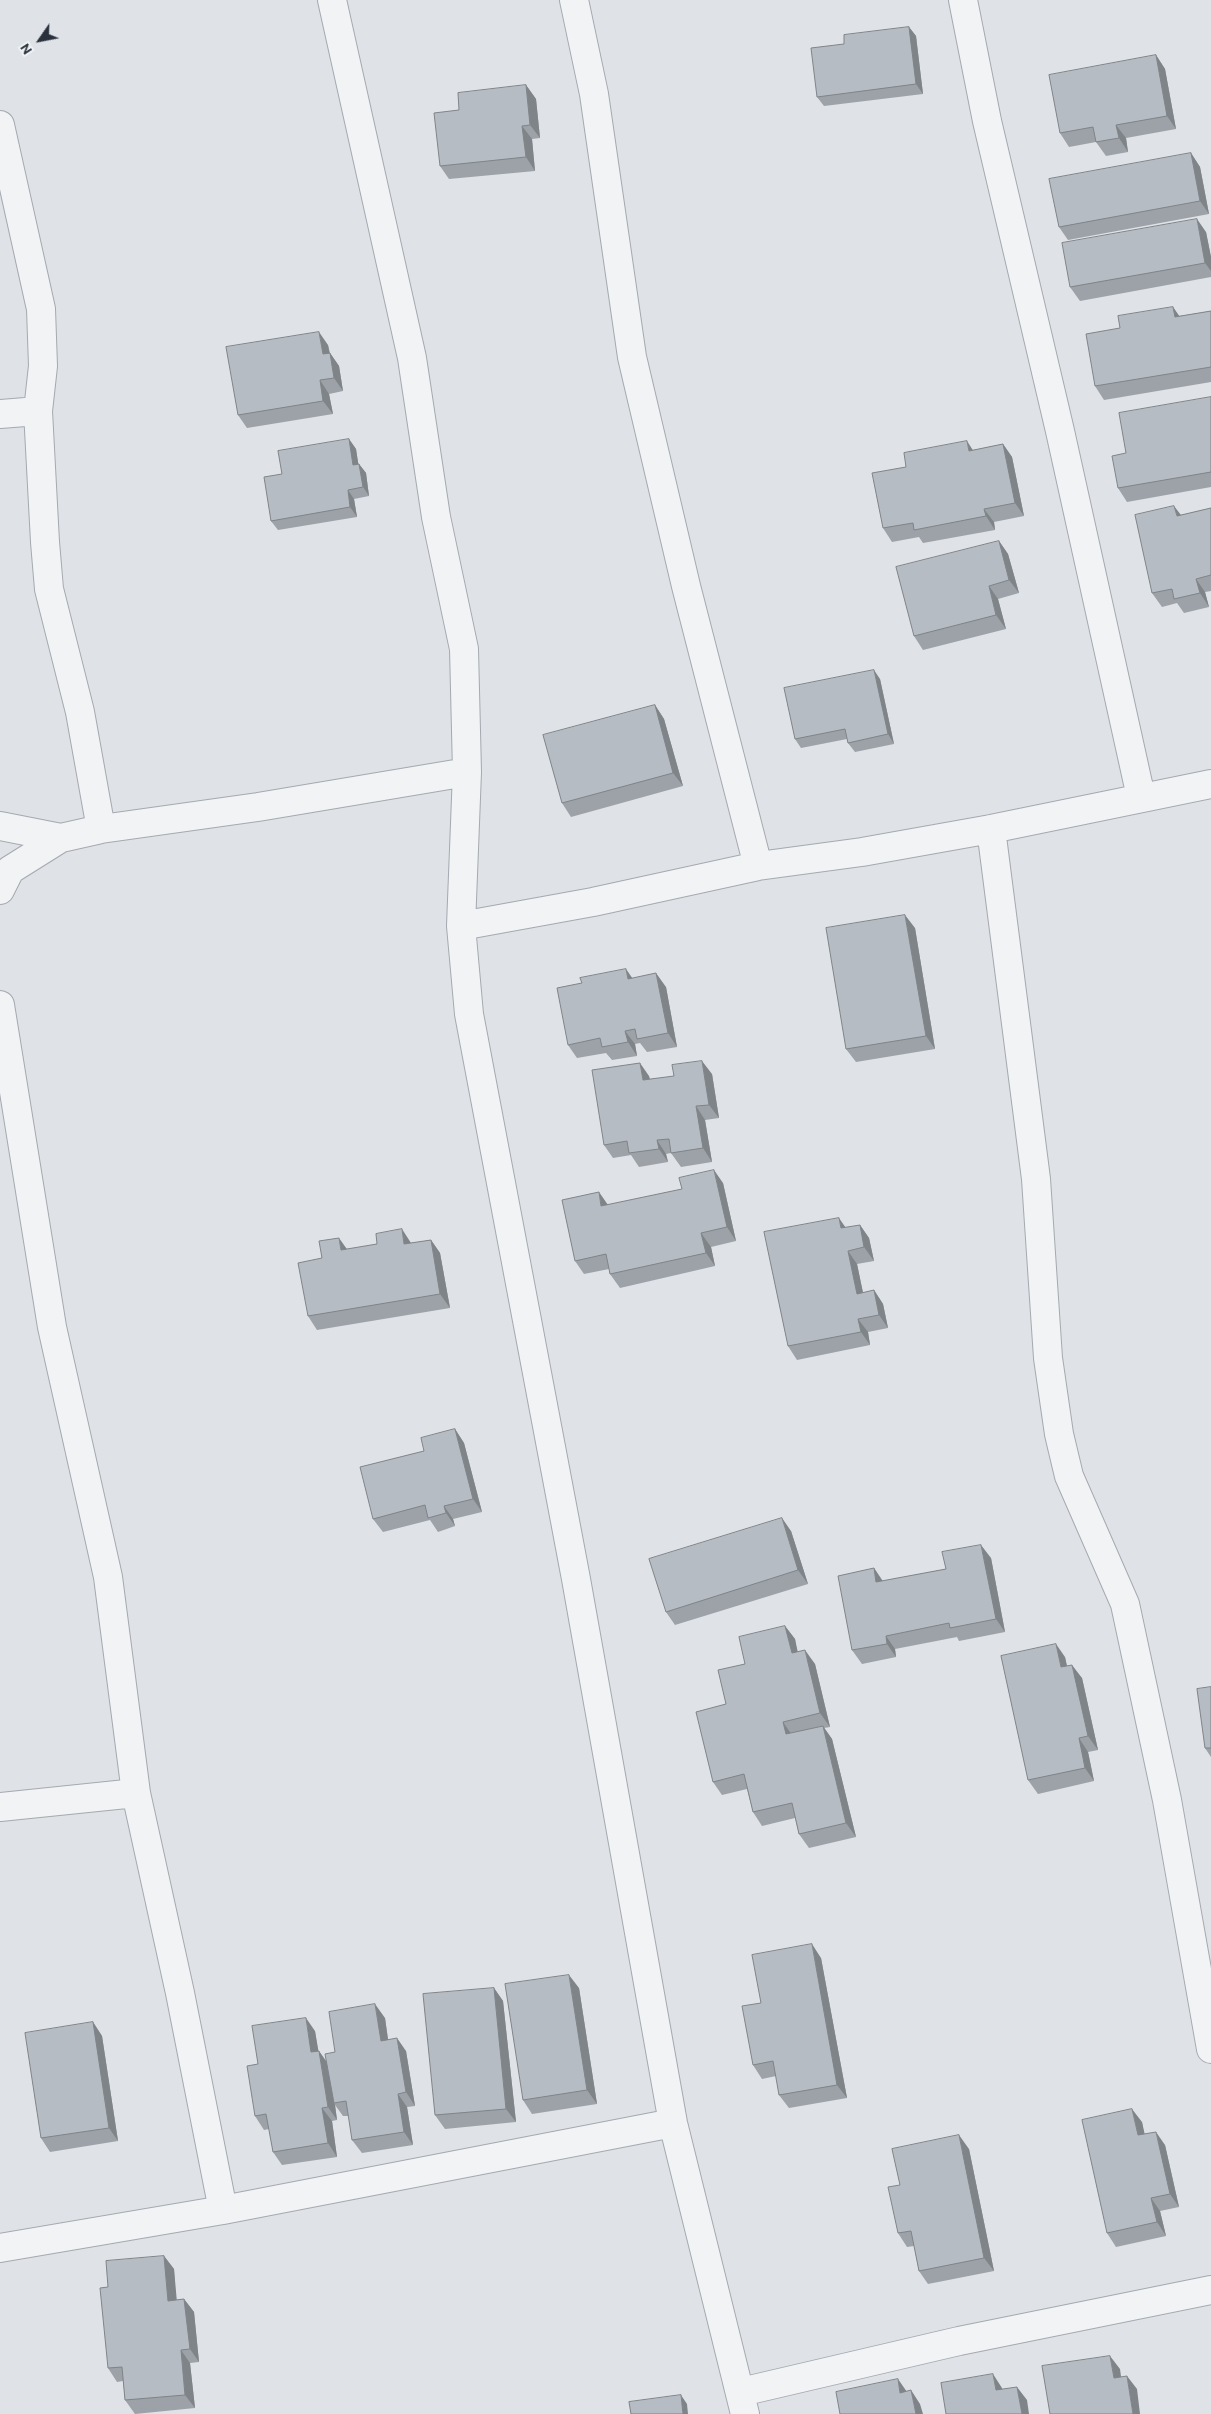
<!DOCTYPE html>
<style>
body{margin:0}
#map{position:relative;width:1211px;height:2414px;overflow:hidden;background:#dfe2e7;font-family:Overpass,sans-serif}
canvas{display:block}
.north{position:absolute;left:15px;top:15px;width:50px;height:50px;-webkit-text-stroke:4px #eef1f4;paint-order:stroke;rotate:237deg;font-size:14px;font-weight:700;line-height:20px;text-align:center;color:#29313c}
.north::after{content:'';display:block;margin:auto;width:18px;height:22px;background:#29313c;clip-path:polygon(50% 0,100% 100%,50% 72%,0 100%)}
</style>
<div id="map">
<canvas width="1211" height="2414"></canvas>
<div class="north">N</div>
</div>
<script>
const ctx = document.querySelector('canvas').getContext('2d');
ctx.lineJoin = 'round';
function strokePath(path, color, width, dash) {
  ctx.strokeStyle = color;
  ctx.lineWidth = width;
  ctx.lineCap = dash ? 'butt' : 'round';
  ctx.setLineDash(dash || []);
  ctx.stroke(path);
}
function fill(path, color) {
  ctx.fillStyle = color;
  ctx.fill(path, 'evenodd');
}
const minor = new Path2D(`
 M332 0 412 358 436 517 464 649 467 772 461 926 469 1014 576 1579 673 2123 745 2414
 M574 0 594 94 632 357 686 586 758 866
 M963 0 987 121 1060 431 1141 797
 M0 125 41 309 43 366 38 411 45 542 49 589 80 712 101 829
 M0 414 38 411
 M0 826 61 838
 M991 829 1036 1179 1048 1358 1059 1434 1069 1476 1125 1604 1167 1800 1211 2049
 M0 890 10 870 61 838 101 829 258 807 467 772
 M461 926 593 902 758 866 862 852 991 829 1211 784
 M0 1005 52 1327 108 1577 136 1793 180 1993 223 2210
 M0 1807 136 1793
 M0 2248 223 2210 673 2123
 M741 2392 959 2341 1211 2290`);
strokePath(minor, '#a5a9b0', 30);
strokePath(minor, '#f1f3f5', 28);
fill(new Path2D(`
 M909 27 916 36 923 94 824 106 817 97 844 44Z
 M1156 55 1165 69 1176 129 1126 138 1128 152 1106 156 1096 142 1069 147 1060 133Z
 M526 85 536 99 540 138 532 139 535 171 449 179 440 166 459 110Z
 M1191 153 1200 167 1209 214 1068 240 1059 227Z
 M1206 232 1211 257V277L1080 301 1070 287Z
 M1173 307 1179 316 1211 311V382L1104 400 1095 386 1120 328Z
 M328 345 330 353 339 366 343 391 329 394 333 414 247 428 238 415Z
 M1211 397V487L1127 502 1118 488 1126 453Z
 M349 439 356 449 358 464H359L366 473 369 496 354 499 357 517 278 530 271 521 282 474Z
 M1003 444 1012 457 1024 516 994 522 995 530 923 543 919 537 892 542 883 528 906 467 973 450Z
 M1211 508V591L1205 592 1209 607 1184 613 1177 603 1162 607 1152 593 1181 515Z
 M999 541 1008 554 1019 593 998 599 1006 629 923 650 914 636Z
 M880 679 894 744 855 752 848 743 847 739 801 748 795 739Z
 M655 705 664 719 683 786 571 817 562 803Z
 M915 928 935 1049 856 1062 846 1049Z
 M632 978 666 987 677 1047 647 1052 640 1043 635 1044 637 1056 612 1060 606 1053 577 1058 568 1045Z
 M712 1074 719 1118 705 1120 712 1162 681 1167 671 1153 666 1154 668 1162 639 1167 631 1155 613 1158 604 1145 649 1076 650 1079Z
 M723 1183 736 1241 711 1247 715 1266 620 1288 610 1274 609 1269 584 1274 575 1261Z
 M860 1225 869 1238 874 1261 857 1264 863 1293 874 1290 883 1304 888 1328 868 1332 870 1345 797 1360 788 1346 845 1228Z
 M431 1240 440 1253 450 1308 317 1330 308 1316 322 1258 347 1249 411 1243Z
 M455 1429 464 1443 482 1512 453 1519 455 1526 438 1532 430 1520 383 1532 373 1519 424 1451Z
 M791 1531 808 1584 675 1625 666 1612Z
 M991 1558 1005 1632 959 1641 957 1637 895 1649 896 1657 862 1664 852 1650 874 1568 883 1581 946 1569Z
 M785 1626 795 1639 797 1652 815 1664 830 1727 824 1728 832 1739 856 1837 809 1848 799 1834 795 1818 762 1826 753 1812 747 1789 722 1795 713 1782 726 1704 745 1664Z
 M1065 1657 1067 1666 1082 1678 1098 1750 1088 1752 1094 1781 1038 1794 1028 1780Z
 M1211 1687V1757L1205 1748Z
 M821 1958 847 2098 789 2108 779 2095 776 2076 762 2079 753 2065Z
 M494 1988 503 2001 516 2122 445 2129 435 2115Z
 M579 1988 597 2104 532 2114 523 2100Z
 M385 2018 388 2039 406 2051 415 2106 407 2107 413 2145 362 2153 352 2140 349 2116H343L335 2105 337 2120 332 2121 337 2157 282 2165 273 2152 269 2129 264 2130 255 2116 258 2064 315 2031 318 2051H319L326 2062 335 2052Z
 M93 2022 102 2036 118 2141 50 2152 41 2138Z
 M1142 2122 1144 2134 1165 2145 1179 2207 1160 2211 1166 2236 1116 2247 1107 2233Z
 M969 2149 994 2271 928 2284 919 2271 914 2246 907 2247 898 2233 900 2185Z
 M164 2256 174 2269 176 2300 184 2299 194 2312 199 2362 190 2363 195 2408 135 2414 125 2400 123 2381 117 2382 108 2368V2287Z`), '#9da2a8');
fill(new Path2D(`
 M909 27 916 36 923 94 916 84Z
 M1156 55 1165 69 1176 129 1167 116Z
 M526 85 536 99 540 138 530 125Z
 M1116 125 1126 138 1128 152 1119 138Z
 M522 126 532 139 535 171 526 157Z
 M1191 153 1200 167 1209 214 1200 201Z
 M1197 219 1206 232 1211 257V271L1205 263Z
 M1173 307 1182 320 1175 317Z
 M319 332 328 345 332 367 323 354Z
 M330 353 339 366 343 391 334 378Z
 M320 380 329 394 333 414 323 401Z
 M349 439 356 449 360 474 353 465Z
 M967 441 976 455 969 451Z
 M1003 444 1012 457 1024 516 1015 503Z
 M359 464 366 473 369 496 363 487Z
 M348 490 354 499 357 517 350 507Z
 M1174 506 1184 519 1177 516Z
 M984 509 994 522 995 530 986 516Z
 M999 541 1008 554 1019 593 1009 580Z
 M1196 579 1205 592 1209 607 1200 593Z
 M989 586 998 599 1006 629 996 615Z
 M874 670 880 679 894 744 888 734Z
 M655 705 664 719 683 786 673 773Z
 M905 915 915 928 935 1049 926 1036Z
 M626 969 635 982 628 979Z
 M656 973 666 987 677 1047 668 1033Z
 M625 1031 635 1044 637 1056 628 1042Z
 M702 1061 712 1074 719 1118 709 1105Z
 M640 1063 649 1076 652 1094 643 1080Z
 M696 1106 705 1120 712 1162 703 1148Z
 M657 1140 666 1154 668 1162 659 1149Z
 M714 1170 723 1183 736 1241 727 1227Z
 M599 1192 608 1205 601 1206Z
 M839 1218 848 1231 841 1228Z
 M860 1225 869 1238 874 1261 864 1247Z
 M402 1229 411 1243 414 1258 404 1244Z
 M701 1233 711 1247 715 1266 706 1253Z
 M339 1238 349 1252 341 1250Z
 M431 1240 440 1253 450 1308 440 1294Z
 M848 1251 857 1264 866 1307 857 1294Z
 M874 1290 883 1304 888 1328 879 1315Z
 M858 1319 868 1332 870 1345 861 1332Z
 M455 1429 464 1443 482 1512 473 1499Z
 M444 1506 453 1519 455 1526 446 1513Z
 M782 1518 791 1531 808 1584 798 1570Z
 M981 1545 991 1558 1005 1632 996 1619Z
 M874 1568 883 1582H876Z
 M785 1626 795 1639 801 1667 792 1653Z
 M886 1636 895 1649 896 1657 887 1644Z
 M1056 1644 1065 1657 1070 1681 1061 1667Z
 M805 1650 815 1664 830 1727 820 1713Z
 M1072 1665 1082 1678 1098 1750 1088 1736Z
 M783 1722 792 1735 786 1734Z
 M823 1726 832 1739 856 1837 846 1823Z
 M1079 1738 1088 1752 1094 1781 1085 1768Z
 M812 1944 821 1958 847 2098 837 2085Z
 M569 1975 579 1988 597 2104 587 2090Z
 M494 1988 503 2001 516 2122 506 2109Z
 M375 2004 385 2018 390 2054 381 2041Z
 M306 2018 315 2031 321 2066 311 2052Z
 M93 2022 102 2036 118 2141 109 2128Z
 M397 2038 406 2051 415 2106 406 2092Z
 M319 2051 329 2065 334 2103 335 2105 337 2120 328 2107Z
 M398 2094 407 2107 413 2145 404 2132Z
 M322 2108 332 2121 337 2157 328 2143Z
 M1132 2109 1142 2122 1148 2149 1138 2135Z
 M1156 2132 1165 2145 1179 2207 1170 2194Z
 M959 2135 969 2149 994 2271 984 2258Z
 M1151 2198 1160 2211 1166 2236 1157 2222Z
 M164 2256 174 2269 178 2314 168 2301Z
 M184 2299 194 2312 199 2362 190 2349Z
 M181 2350 190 2363 195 2408 185 2395Z
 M1110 2356 1120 2369 1123 2391 1114 2378Z
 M993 2374 1002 2388 1005 2404 996 2390Z
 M1127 2376 1137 2389 1140 2414H1133Z
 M898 2379 907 2392 900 2393Z
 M1017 2387 1027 2400 1029 2414H1022Z
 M911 2390 920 2404 923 2414H916Z
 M681 2395 687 2404 688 2414H683Z`), '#7f8488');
const building = new Path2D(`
 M909 27 916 84 817 97 811 48 844 44V35Z
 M1156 55 1167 116 1116 125 1119 138 1096 142 1093 127 1060 133 1049 75Z
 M526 85 530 125 522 126 526 157 440 166 434 113 459 110 458 93Z
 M1191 153 1200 201 1059 227 1049 179Z
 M1197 219 1205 263 1070 287 1062 243Z
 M1173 307 1175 317 1211 311V367L1095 386 1086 334 1120 328 1118 316Z
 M319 332 323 354 330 353 334 378 320 380 323 401 238 415 226 347Z
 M1211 397V472L1118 488 1112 456 1126 453 1119 413Z
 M349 439 353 465 359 464 363 487 348 490 350 507 271 521 264 477 282 474 278 451Z
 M967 441 969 451 1003 444 1015 503 984 509 986 516 914 530 913 523 883 528 872 473 906 467 904 453Z
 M1174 506 1177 516 1211 508V575L1196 579 1200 593 1174 599 1172 589 1152 593 1135 515Z
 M999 541 1009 580 989 586 996 615 914 636 896 567Z
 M874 670 888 734 848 743 845 729 795 739 784 688Z
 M655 705 673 773 562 803 543 735Z
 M905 915 926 1036 846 1049 826 928Z
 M626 969 628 979 656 973 668 1033 637 1039 635 1029 625 1031 628 1042 602 1047 600 1038 568 1045 557 988 582 983 580 978Z
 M702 1061 709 1105 696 1106 703 1148 671 1153 669 1139 657 1140 659 1149 629 1153 627 1141 604 1145 592 1070 640 1063 643 1080 674 1076 672 1065Z
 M714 1170 727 1227 701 1233 706 1253 610 1274 606 1254 575 1261 562 1200 599 1192 601 1206 682 1189 679 1178Z
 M839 1218 841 1228 860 1225 864 1247 848 1251 857 1294 874 1290 879 1315 858 1319 861 1332 788 1346 764 1232Z
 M402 1229 404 1244 431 1240 440 1294 308 1316 298 1263 322 1258 319 1241 339 1238 341 1250 377 1244 376 1234Z
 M455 1429 473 1499 444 1506 446 1513 428 1518 425 1505 373 1519 360 1467 424 1451 421 1438Z
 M782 1518 798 1570 666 1612 649 1559Z
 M981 1545 996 1619 950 1628 949 1623 886 1636 887 1644 852 1650 838 1576 874 1568 876 1582 946 1569 942 1552Z
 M785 1626 792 1653 805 1650 820 1713 783 1722 786 1734 823 1726 846 1823 799 1834 792 1803 753 1812 744 1774 713 1782 696 1712 726 1704 718 1670 745 1664 739 1637Z
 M1056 1644 1061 1667 1072 1665 1088 1736 1079 1738 1085 1768 1028 1780 1001 1656Z
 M1211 1687V1748H1205L1197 1689Z
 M812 1944 837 2085 779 2095 773 2061 753 2065 742 2006 761 2003 752 1955Z
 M569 1975 587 2090 523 2100 505 1984Z
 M494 1988 506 2109 435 2115 423 1994Z
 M375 2004 381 2041 397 2038 406 2092 398 2094 404 2132 352 2140 346 2101 334 2103 325 2054 335 2052 329 2012Z
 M306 2018 311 2052 319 2051 328 2107 322 2108 328 2143 273 2152 266 2114 255 2116 247 2066 258 2064 252 2026Z
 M93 2022 109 2128 41 2138 25 2033Z
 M1132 2109 1138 2135 1156 2132 1170 2194 1151 2198 1157 2222 1107 2233 1082 2120Z
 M959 2135 984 2258 919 2271 911 2231 898 2233 888 2187 900 2185 892 2149Z
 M164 2256 168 2301 184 2299 190 2349 181 2350 185 2395 125 2400 122 2367 108 2368 100 2288 108 2287 106 2261Z
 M1110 2356 1114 2378 1127 2376 1133 2414H1050L1042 2366Z
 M993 2374 996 2390 1017 2387 1022 2414H946L941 2383Z
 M898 2379 900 2393 911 2390 916 2414H840L836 2392Z
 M681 2395 683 2414H631L629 2402Z`);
fill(building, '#b6bcc3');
strokePath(building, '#7f8488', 1);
</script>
